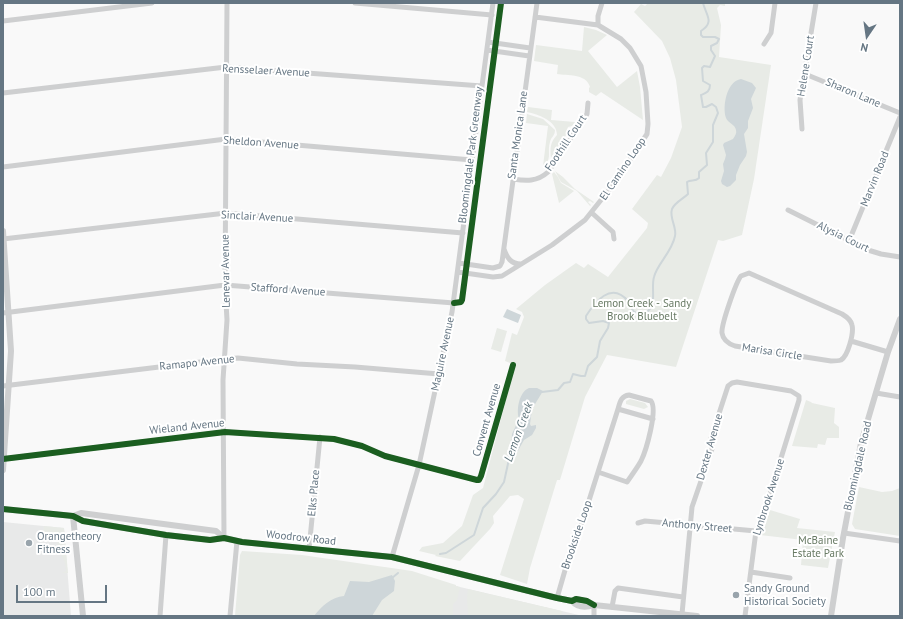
<!DOCTYPE html>
<style>
body{margin:0}
#map{position:relative;width:903px;height:619px;overflow:hidden;background:#f9f9f9;font-family:"PT Sans",sans-serif}
canvas{display:block}
.frame{position:absolute;inset:0;border:4px solid #657683;pointer-events:none}
.north{position:absolute;left:847px;top:16px;width:40px;height:40px;-webkit-text-stroke:3px #fff;paint-order:stroke;rotate:193deg;font-size:11px;font-weight:700;line-height:16px;text-align:center;color:#657683}
.north::after{content:'';display:block;margin:auto;width:14px;height:18px;background:#657683;clip-path:polygon(50% 0,100% 100%,50% 72%,0 100%)}
.scale{position:absolute;left:16px;top:585px;width:91px;height:18px;box-sizing:border-box;border:2px solid #657683;border-top:0;padding-left:5px;font-size:12px;line-height:14px;white-space:nowrap;color:#657683;-webkit-text-stroke:3px #fff;paint-order:stroke}
</style>
<div id="map">
<canvas width="903" height="619"></canvas>
<div class="frame"></div>
<div class="north">N</div>
<div class="scale">100 m</div>
</div>
<script>
const ctx = document.querySelector('canvas').getContext('2d');
ctx.lineJoin = 'round';
function fill(path, color) {
  ctx.fillStyle = color;
  ctx.fill(path, 'evenodd');
}
function strokePath(path, color, width, dash) {
  ctx.strokeStyle = color;
  ctx.lineWidth = width;
  ctx.lineCap = dash ? 'butt' : 'round';
  ctx.setLineDash(dash || []);
  ctx.stroke(path);
}
function drawText(font, color, halo, rows, align = 'center') {
  ctx.font = font + ' "PT Sans",sans-serif';
  ctx.lineWidth = 4;
  ctx.setLineDash([]);
  ctx.textBaseline = 'middle';
  ctx.strokeStyle = halo;
  ctx.fillStyle = color;
  for (const [text, x, y, turn = 0] of rows) {
    ctx.save();
    ctx.translate(x, y);
    ctx.rotate((+turn || 0) * Math.PI / 180);
    ctx.textAlign = isNaN(turn) ? turn : align;
    if (halo) ctx.strokeText(text, 0, 0);
    ctx.fillText(text, 0, 0);
    ctx.restore();
  }
}
fill(new Path2D(`
 M3 522 64 528 71 616H3Z
 M456 585V586L460 587 583 616H453L451 587Z`), '#e8e9e9');
fill(new Path2D(`
 M648 3H725V6L720 5 717 8 721 25 719 57 771 65 754 179 742 235 723 241 718 240 676 367 607 355 585 397 560 480H557L530 568 527 584 500 575 524 499 518 495 510 496 493 516 494 523 490 529 460 561 435 556 436 555 419 551 422 547 443 543 462 526 473 495 483 488 515 365 505 361 512 333 517 335 524 317 522 312 516 309 545 285 576 263 584 268 588 264 608 277 647 228 648 223 632 209 657 175 661 177 671 158 682 127 676 80 670 58 662 41 634 12 641 4 645 6Z
 M584 27 596 30 607 35 588 51 617 87 637 71 640 87 643 120 601 92 596 96 589 92V88L590 87C586 73 567 76 557 74L558 65 534 61 536 45 582 51Z
 M528 107 552 110 551 120 575 122 572 126 568 127 567 130 568 132 551 158C550 149 550 142 557 135 557 121 538 114 527 112Z
 M527 114 543 119 555 130C555 136 551 137 550 142 547 152 552 157 545 166H543L548 126 526 123Z
 M555 171 563 177 575 189 594 202 593 203 590 201 588 202 591 205 590 206 577 191 561 182Z
 M554 172 558 177 561 183 574 191 559 203 552 174Z
 M497 328 507 331 501 352 491 349Z
 M630 399 645 403 648 407 644 409 626 404V401Z
 M806 400 811 402 812 403 835 408 834 423 839 427V438H827L825 445 818 444 817 448 792 446Z
 M859 487 882 492 892 491 900 488V536L855 529 852 524Z
 M770 510 800 519 797 528 835 532 828 568 801 565 803 540 760 535 764 529Z
 M44 526 64 528 68 573H62L66 571C66 561 62 556 56 548L58 544 56 538C51 532 48 533 43 537Z
 M242 551 302 555 412 571 456 585V586L460 587 457 600 453 604V616H235L240 555Z
 M468 589 562 611 561 616H468C468 607 466 598 468 589Z`), '#e8ebe6');
fill(new Path2D(`
 M741 79 752 83 756 88 751 99 753 108 748 121V128L744 134 747 152 746 156 740 165 736 175V180L730 186 727 187 722 184 721 181 724 171 723 164 725 159 726 155 723 145 724 143 733 139C735 136 737 133 736 130 735 124 728 123 726 118 722 106 727 81 741 79Z
 M507 309 521 315 518 323 503 317Z
 M529 388H537L543 391 532 409 530 424 531 426 536 425V428L532 435 524 440 515 456 508 461 506 459 511 449 512 434 519 419C516 410 519 392 529 388Z
 M392 575 395 581 394 591 382 600 372 616H314C322 606 331 597 344 596L350 581 369 582Z`), '#ced6d9');
strokePath(new Path2D(`
 M542 392 558 390 564 383 570 382 573 374 581 376H585L588 366 597 357 600 341 608 328 609 323 603 321 589 323 586 319V316C595 302 611 281 628 301 630 304 631 308 634 312L641 314C660 310 650 289 654 277 657 264 672 252 675 236 677 227 669 218 672 209 675 202 683 199 688 194L687 182C691 179 695 182 699 178V172L707 165 706 153 713 142V125L718 113 716 107 712 104 706 107H703L701 95C706 93 710 92 710 85L703 81 702 68 704 66 710 67 715 56 711 50V46L717 43 719 39 715 37H703L701 35V31C715 22 706 15 703 3
 M440 554 446 553 474 535 483 508 496 494 504 482 509 459
 M392 578 398 573`), '#ced6d9', 2);
strokePath(new Path2D(`
 M355 3 492 15
 M3 21 152 3
 M598 25V16L602 3
 M488 42 530 48
 M764 44 771 33 775 3
 M487 50 529 56
 M805 74 900 113
 M3 93 226 67 482 86
 M802 129 800 100 816 3
 M3 167 226 139 472 160
 M513 179C526 181 537 182 548 172L587 114 588 103
 M788 210 868 250 881 254 900 257
 M592 213 613 232 614 239
 M3 239 226 213 463 233
 M849 241 900 117
 M504 249C507 258 511 264 521 264
 M459 263 493 268 500 266 502 262 537 3
 M458 272 493 277 502 276 552 245 585 220 613 185 647 134 648 124 646 92 641 66 630 48 621 39 598 25 535 17
 M749 273 842 314C847 317 851 320 852 325 854 333 848 356 841 360 838 361 834 361 831 361L735 346C729 344 723 340 722 333 721 325 736 282 741 276Z
 M3 313 225 285 454 303
 M851 341 888 352
 M3 386 225 359 238 358 297 364 355 367 439 374
 M876 393 900 397
 M618 409 653 419
 M3 459 225 432 334 439 362 446 385 456 477 480H479L481 476 513 365
 M638 523 645 521 756 531
 M844 533 900 541
 M224 538 223 380 227 320 225 285 227 3
 M309 549 320 437
 M392 557 419 465 452 312 493 3
 M751 572 790 578
 M557 598 572 546 579 532 618 409C620 402 621 396 629 395L651 401C658 410 646 451 641 461 637 468 632 475 627 482L598 472
 M594 605V616
 M612 607 615 591 618 588 683 597
 M682 614 692 507 712 449 711 438 728 386 732 383 737 382 791 391 799 396V400L764 513 756 531 745 616
 M160 616 166 535
 M230 616 237 541`), '#cecfd0', 5);
strokePath(new Path2D(`
 M3 231 11 351 3 470
 M3 509 73 516 83 521 166 535 210 540 224 538 242 542 392 557 557 598 572 601 576 599 587 601 594 605
 M73 516 81 513 216 531 224 538
 M73 516 83 616
 M572 601C578 608 585 608 594 605L697 616
 M831 616 843 538 861 443 888 352 900 319`), '#cecfd0', 6);
strokePath(new Path2D(`
 M454 303 461 302 462 300 501 3
 M3 459 225 432 334 439 362 446 385 456 477 480H479L481 476 513 365
 M3 509 73 516 83 521 166 535 210 540 224 538 242 542 392 557 557 598 572 601 576 599 587 601 594 605`), '#1b5e20', 6);
for (const [x, y, r, color] of [
 [29,543,4,"#99a4ac"],
 [736,595,4,"#99a4ac"]
]) {
  const dot = new Path2D();
  dot.arc(x, y, r, 0, 2 * Math.PI);
  ctx.fillStyle = color;
  ctx.fill(dot);
  strokePath(dot, '#fff', 1.5);
}
drawText('11px', '#657683', '#fff', [
 ["Helene Court",806,66,-81],
 ["Rensselaer Avenue",266,71,3],
 ["Sharon Lane",853,93,23],
 ["Santa Monica Lane",518,135,-82],
 ["Sheldon Avenue",261,143,4],
 ["Foothill Court",566,143,-56],
 ["Bloomingdale Park Greenway",471,155,-83],
 ["El Camino Loop",623,169,-56],
 ["Marvin Road",875,179,-68],
 ["Sinclair Avenue",257,217,3],
 ["Alysia Court",843,237,26],
 ["Lenevar Avenue",226,271,-91],
 ["Stafford Avenue",288,290,4],
 ["Marisa Circle",772,352,9],
 ["Maguire Avenue",443,354,-78],
 ["Ramapo Avenue",197,363,-6],
 ["Convent Avenue",487,420,-74],
 ["Wieland Avenue",187,427,-6],
 ["Dexter Avenue",710,447,-74],
 ["Bloomingdale Road",858,466,-77],
 ["Elks Place",314,493,-85],
 ["Lynbrook Avenue",769,497,-72],
 ["Anthony Street",697,526,5],
 ["Brookside Loop",577,535,-71],
 ["Woodrow Road",301,538,6]
]);
drawText('11px', '#687a64', '#fff', [
 ["Lemon Creek - Sandy",642,304],
 ["Brook Bluebelt",642,317],
 ["McBaine",818,541],
 ["Estate Park",818,554]
]);
drawText('11px', '#657683', '#fff', [
 ["Orangetheory",37,537],
 ["Fitness",37,550],
 ["Sandy Ground",744,589],
 ["Historical Society",744,602]
], 'left');
drawText('italic 12px', '#60757c', '#fff', [
 ["Lemon Creek",519,432,-70]
]);
</script>
